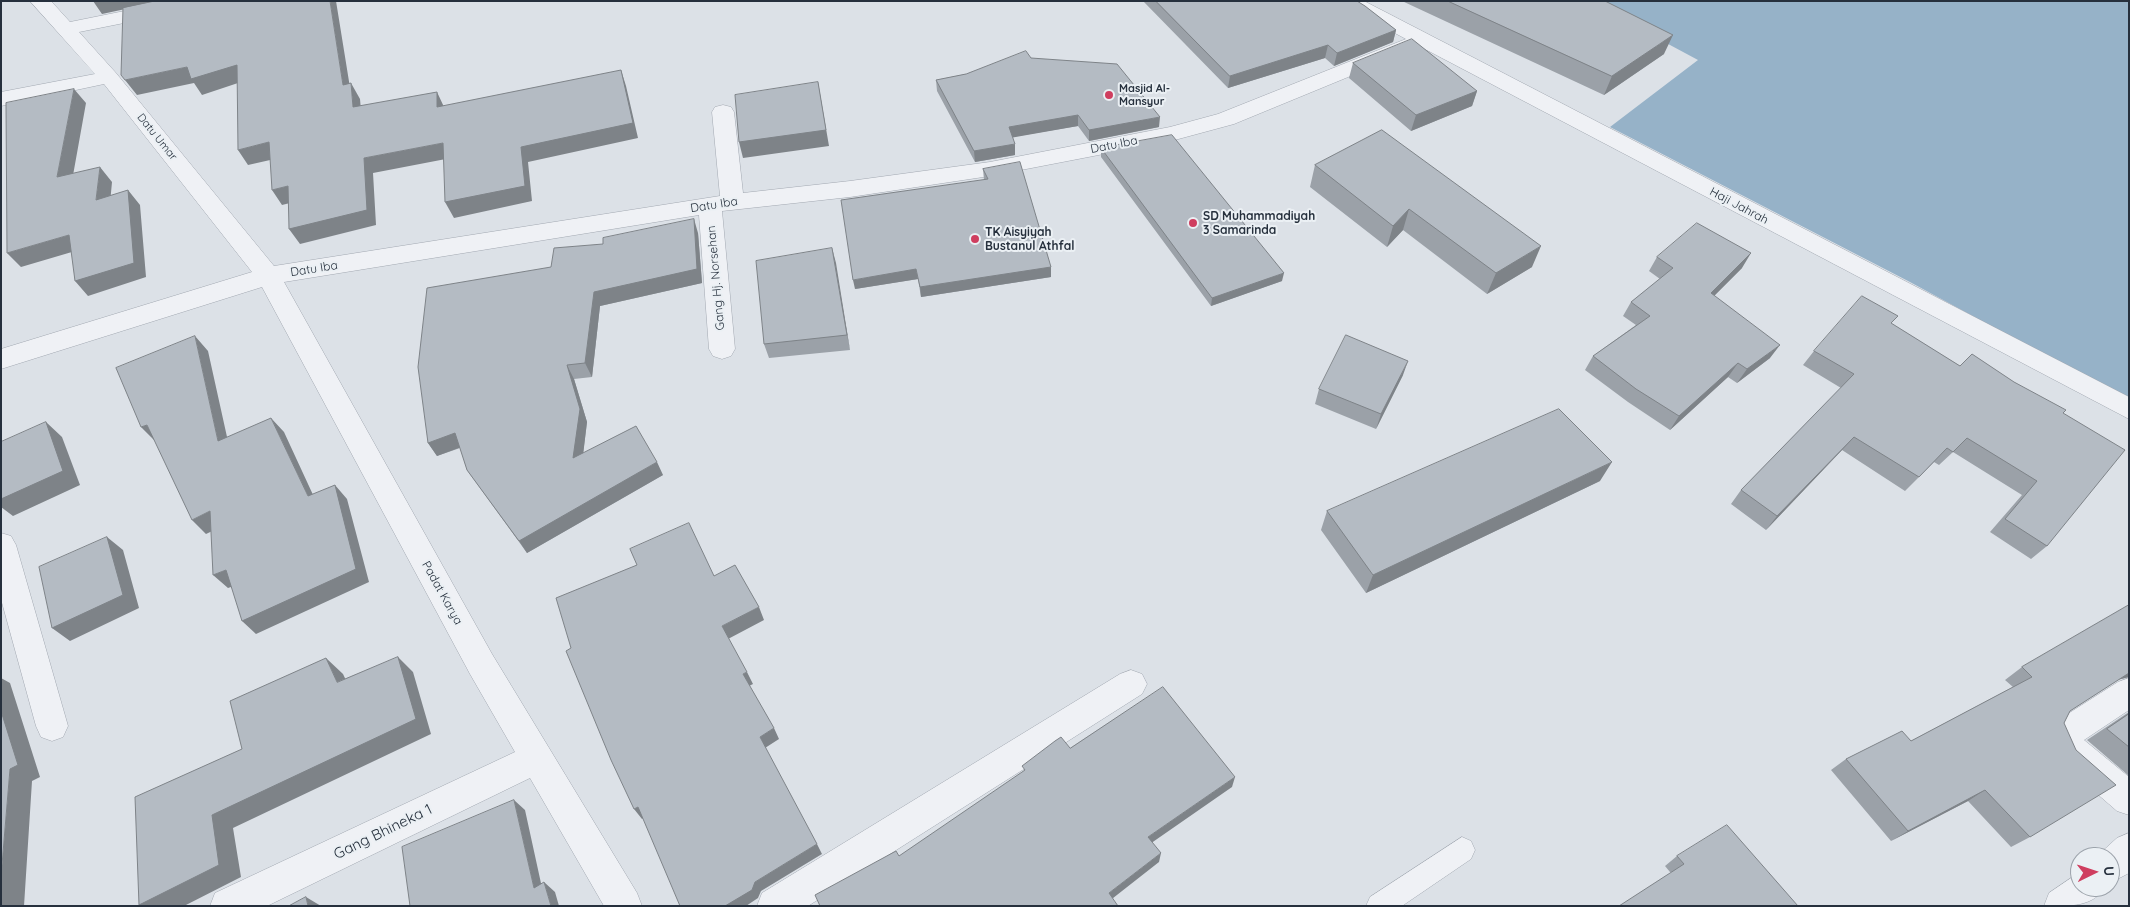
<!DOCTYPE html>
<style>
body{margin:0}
#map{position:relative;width:2130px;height:907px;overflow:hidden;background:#dce1e7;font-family:Quicksand,sans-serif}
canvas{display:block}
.frame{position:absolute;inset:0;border:2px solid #26303d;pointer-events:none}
.north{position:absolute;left:2070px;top:847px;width:50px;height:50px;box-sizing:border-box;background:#ebf0f4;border:1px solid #9ca3ab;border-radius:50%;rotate:86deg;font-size:14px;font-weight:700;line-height:20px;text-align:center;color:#26303d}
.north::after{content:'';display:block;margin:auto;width:18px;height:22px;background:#cf3e5f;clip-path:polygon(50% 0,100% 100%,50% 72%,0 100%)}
</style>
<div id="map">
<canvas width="2130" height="907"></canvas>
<div class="frame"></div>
<div class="north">U</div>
</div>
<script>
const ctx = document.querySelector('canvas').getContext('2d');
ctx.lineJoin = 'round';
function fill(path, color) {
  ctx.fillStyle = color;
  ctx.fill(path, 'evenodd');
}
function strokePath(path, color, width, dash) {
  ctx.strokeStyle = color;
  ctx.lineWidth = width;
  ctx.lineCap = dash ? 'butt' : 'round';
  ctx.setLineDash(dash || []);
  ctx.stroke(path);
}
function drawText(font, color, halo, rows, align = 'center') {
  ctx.font = font + ' Quicksand,sans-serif';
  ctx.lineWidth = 4;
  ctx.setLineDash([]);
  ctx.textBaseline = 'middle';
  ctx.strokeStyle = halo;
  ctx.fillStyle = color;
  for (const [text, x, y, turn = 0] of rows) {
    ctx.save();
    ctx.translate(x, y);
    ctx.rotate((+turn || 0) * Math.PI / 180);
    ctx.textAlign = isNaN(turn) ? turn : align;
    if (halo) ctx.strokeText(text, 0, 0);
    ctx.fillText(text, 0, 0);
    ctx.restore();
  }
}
fill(new Path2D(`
 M1588 1H2129V401L1910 282 1610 127 1698 60Z`), '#96b2c8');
const service = new Path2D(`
 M1462 837 1471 841 1475 850 1471 859 1402 906H1366L1370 897Z`);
const minor = new Path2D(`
 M30 1H51L70 22 174 1H214L211 5 204 7 79 32 116 73 274 266 720 196 712 112 715 107 723 105 731 107 734 112 743 193 850 181 990 162 1170 127 1218 114 1406 39 1342 5 1339 1H1364L2129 397V419L1421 47 1234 124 1171 141 990 176 850 197 722 211 735 349 731 356 722 359 713 356 709 349 699 215 284 282 492 654 637 893 642 906H604L530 778 267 906H210L215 893 515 752 470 674 262 287 1 369V349L252 272 104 84 1 106V92L95 74Z
 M1 533 11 536 16 545 68 726 63 737 52 741 41 737 36 726 1 599Z
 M1131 670 1142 674 1147 684 1142 694 808 906H757L762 893 1120 674Z
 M2129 678V710L2084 740 2129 777V815L2117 811 2058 760 2047 735 2052 724 2118 682Z
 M2129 833V873L2110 883V857H2096L2117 838Z
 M2080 872V887H2105C2093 907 2071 906 2044 906L2049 893Z`);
strokePath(service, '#a2a8b1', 1);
strokePath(minor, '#a2a8b1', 1);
fill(service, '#eff1f5');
fill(minor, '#eff1f5');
fill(new Path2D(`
 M1143 1H1357L1396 30 1393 42 1334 66 1325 58 1228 88Z
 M1402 1H1605L1664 54 1604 95Z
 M1031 58 1159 127 1089 141 1078 126 1012 137 1015 155 975 162 937 91 936 80 966 74Z
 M1353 63 1477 91 1472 106 1411 131 1349 78Z
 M1382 130 1532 267 1487 294 1403 230 1387 247 1310 187 1315 165Z
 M1101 148 1282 281 1211 306 1101 157Z
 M983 169 1051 267V277L921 297 918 279 855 289 984 180Z
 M698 233 702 283 600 306 592 377 574 379 587 422 583 454 663 475 527 553 467 470 460 448 437 456 428 443 603 244Z
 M832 248 850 350 769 358 764 344Z
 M1657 257 1742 268 1714 296 1770 358 1737 383 1728 377 1670 430 1628 402 1585 370 1593 356 1636 325 1623 316 1631 302 1660 279 1649 271Z
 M1892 324 1960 366 2063 413 2047 546 2031 559 1990 532 2022 495 1953 452 1939 465 1934 462 1905 491 1842 450 1766 530 1731 504 1741 490 1841 388 1803 365 1814 351Z
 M1403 375 1376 429 1315 404 1319 389Z
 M1600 481 1366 593 1321 530 1327 511Z
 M2129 605V677L2117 680 2070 711 2064 723 2030 837 2011 847 1968 801 1891 841 1831 770 1846 759 1911 741 2013 687 2005 680 2022 667Z
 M2129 712V776L2087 740Z
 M1677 856 1798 906 1670 872 1665 866Z`), '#9ba1a8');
fill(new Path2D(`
 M93 1H163L102 14Z
 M330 1H336L352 100 343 85Z
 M1396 30 1393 42 1334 66 1337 53Z
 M1673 35 1664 54 1604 95 1612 76Z
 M1328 45 1325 58 1228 88 1230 76Z
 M237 65 247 80 202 95 194 83 137 95 125 80 187 67Z
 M621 70 626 86 638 138 528 162 532 201 454 218 445 202 521 147Z
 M818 82 829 146 743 158 739 142Z
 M351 83 360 99 362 122 353 107Z
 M74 89 86 103 70 192 57 177Z
 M1477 91 1472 106 1411 131 1416 115Z
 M437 92 444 107H437Z
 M1078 115V126L1010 138 1009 127Z
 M1160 117 1159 127 1089 141V130Z
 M269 142 279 158 248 165 238 150Z
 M443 143 451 158 373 173 376 225 300 244 289 229 364 158Z
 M1015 144V155L975 162 974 151Z
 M100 167 112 182 109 214 96 200Z
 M288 186 298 201 282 205 272 190Z
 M128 190 140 205 146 277 88 296 75 281Z
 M1409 209 1403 230 1387 247 1393 226Z
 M694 219 698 233 702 283 600 306 592 377 585 363 594 292Z
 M69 235 82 249 21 267 7 253Z
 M1541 246 1532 267 1487 294 1496 273Z
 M832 248 836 263 850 350 847 335Z
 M1751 253 1742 268 1702 308 1711 293Z
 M1051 267V277L921 297 920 287Z
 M916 269 918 279 855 289 853 280Z
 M1284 273 1282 281 1211 306 1212 298Z
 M195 336 208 351 231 455 218 441Z
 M1780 345 1770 358 1737 383 1747 369Z
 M1408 361 1403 375 1376 429 1381 414Z
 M1738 363 1728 377 1670 430 1679 416Z
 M567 365 574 379 587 422 581 472 573 458Z
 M271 418 284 432 320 510 308 496Z
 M46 422 62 437 80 485 13 516 1 507V499Z
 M147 425 156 442 141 427Z
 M455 433 464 446 437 456 428 443Z
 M1854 437 1842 450 1766 530 1777 516Z
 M657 462 663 475 527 553 519 541Z
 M1612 462 1600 481 1366 593 1373 575Z
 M335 485 347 499 369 582 256 634 242 621Z
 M210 511 225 525 206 534 192 520Z
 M107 537 123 550 139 608 70 641 52 628Z
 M226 570 240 584 228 588 213 575Z
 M759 607 764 620 728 639 722 626Z
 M398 657 413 672 431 734 233 828 241 877 184 906H141L139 905 212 815Z
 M326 658 343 674 354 697 337 682Z
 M747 672 753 684 749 686 743 674Z
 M2129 673V677L2117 680Z
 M1 678 10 683 40 777 32 781 24 906H1V877L10 769 1 711Z
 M774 728 779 739 765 748 760 737Z
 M1235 777 1232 787 1147 846 1148 837Z
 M1985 790 1968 801 1891 841 1908 831Z
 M514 800 525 810 544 897 534 888Z
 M638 807 646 817 642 819 634 809Z
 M817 844 822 854 761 891 758 898 746 906H725L755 882Z
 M1161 853 1159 862 1108 902 1109 893Z
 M544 882 555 892 559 906H551Z
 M306 897 321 906H308Z`), '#7e8388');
const building = new Path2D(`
 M155 1H330L343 85 351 83 353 107 437 92V107L621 70 633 123 521 147 525 186 445 202 443 143 364 158 367 210 289 229 288 186 272 190 269 142 238 150 237 65 191 79 187 67 125 80 121 75 123 8Z
 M1156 1H1357L1365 6 1396 30 1337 53 1328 45 1230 76Z
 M1448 1H1605L1673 35 1612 76Z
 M1412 39 1477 91 1416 115 1353 63Z
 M1026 51 1031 58 1117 64 1160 117 1089 130 1078 115 1009 127 1015 144 974 151 936 80 966 74Z
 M818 82 826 130 739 142 735 95Z
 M74 89 57 177 100 167 96 200 128 190 134 263 75 281 69 235 7 253 6 103Z
 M1382 130 1541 246 1496 273 1409 209 1393 226 1315 165Z
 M1172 135 1284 273 1212 298 1101 148Z
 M1020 162 1051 267 920 287 916 269 853 280 841 200 988 179 983 169Z
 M694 219 697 269 594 292 585 363 567 365 580 409 573 458 636 426 657 462 519 541 467 470 455 433 428 443 418 367 427 288 551 267 554 248 603 244V238Z
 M1697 223 1751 253 1711 293 1780 345 1747 369 1738 363 1679 416 1636 389 1593 356 1650 316 1631 302 1673 268 1657 257Z
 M832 248 847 335 764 344 756 261Z
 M1862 296 1898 316 1891 323 1960 366 1972 354 2014 382 2066 410 2063 413 2125 450 2047 546 2005 519 2037 481 1967 438 1953 452 1947 448 1919 477 1854 437 1777 516 1741 490 1854 374 1814 351Z
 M1346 335 1408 361 1381 414 1319 389Z
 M195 336 218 441 271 418 308 496 335 485 356 569 242 621 226 570 213 575 210 511 192 520 147 425 141 427 116 368Z
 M1559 409 1612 462 1373 575 1327 511Z
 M46 422 63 471 1 499V442Z
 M689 523 714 576 735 565 759 607 722 626 747 672 743 674 774 728 760 737 817 844 755 882 752 890 725 906H680L638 807 634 809 611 760 566 651 571 648 556 598 637 565 630 549Z
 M107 537 123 595 52 628 39 567Z
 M2129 605V673L2070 711 2064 723 2076 750 2116 785 2030 837 1985 790 1908 831 1846 759 1902 731 1911 741 2032 677 2022 667Z
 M398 657 416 719 212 815 219 865 139 905 135 797 242 749 230 701 326 658 337 682Z
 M1163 687 1235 777 1148 837 1161 853 1109 893 1118 906H820L815 895 896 851 899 856 1025 770 1022 766 1055 741 1061 737 1070 748Z
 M1 711 18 765 10 769 1 877Z
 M2129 714V747L2107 729Z
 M514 800 534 888 544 882 551 906H410L402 847Z
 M1727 825 1798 906H1619L1684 864 1677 856Z
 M306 897 308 906H289Z`);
fill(building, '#b4bbc3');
strokePath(building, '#7e8388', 1);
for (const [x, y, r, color] of [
 [1109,95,5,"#cf3e5f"],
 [1193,223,5,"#cf3e5f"],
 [975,239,5,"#cf3e5f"]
]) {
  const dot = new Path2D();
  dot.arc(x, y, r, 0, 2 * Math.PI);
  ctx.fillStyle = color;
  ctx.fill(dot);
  strokePath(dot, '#ebf0f4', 2);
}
drawText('bold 11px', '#26303d', '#ebf0f4', [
 ["Masjid Al-",1119,89],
 ["Mansyur",1119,102]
], 'left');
drawText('11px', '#26303d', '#ebf0f4', [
 ["Datu Umar",157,137,51]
]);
drawText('12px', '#26303d', '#ebf0f4', [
 ["Datu Iba",1114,145,-11],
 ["Datu Iba",714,205,-9],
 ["Haji Jahrah",1739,206,28],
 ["Datu Iba",314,269,-9],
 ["Gang Hj. Norsehan",716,278,-95],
 ["Padat Karya",442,593,61]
]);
drawText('bold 12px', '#26303d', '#ebf0f4', [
 ["SD Muhammadiyah",1203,216],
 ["3 Samarinda",1203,230],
 ["TK Aisyiyah",985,232],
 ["Bustanul Athfal",985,246]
], 'left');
drawText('15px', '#26303d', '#ebf0f4', [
 ["Gang Bhineka 1",383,832,-26]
]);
</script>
